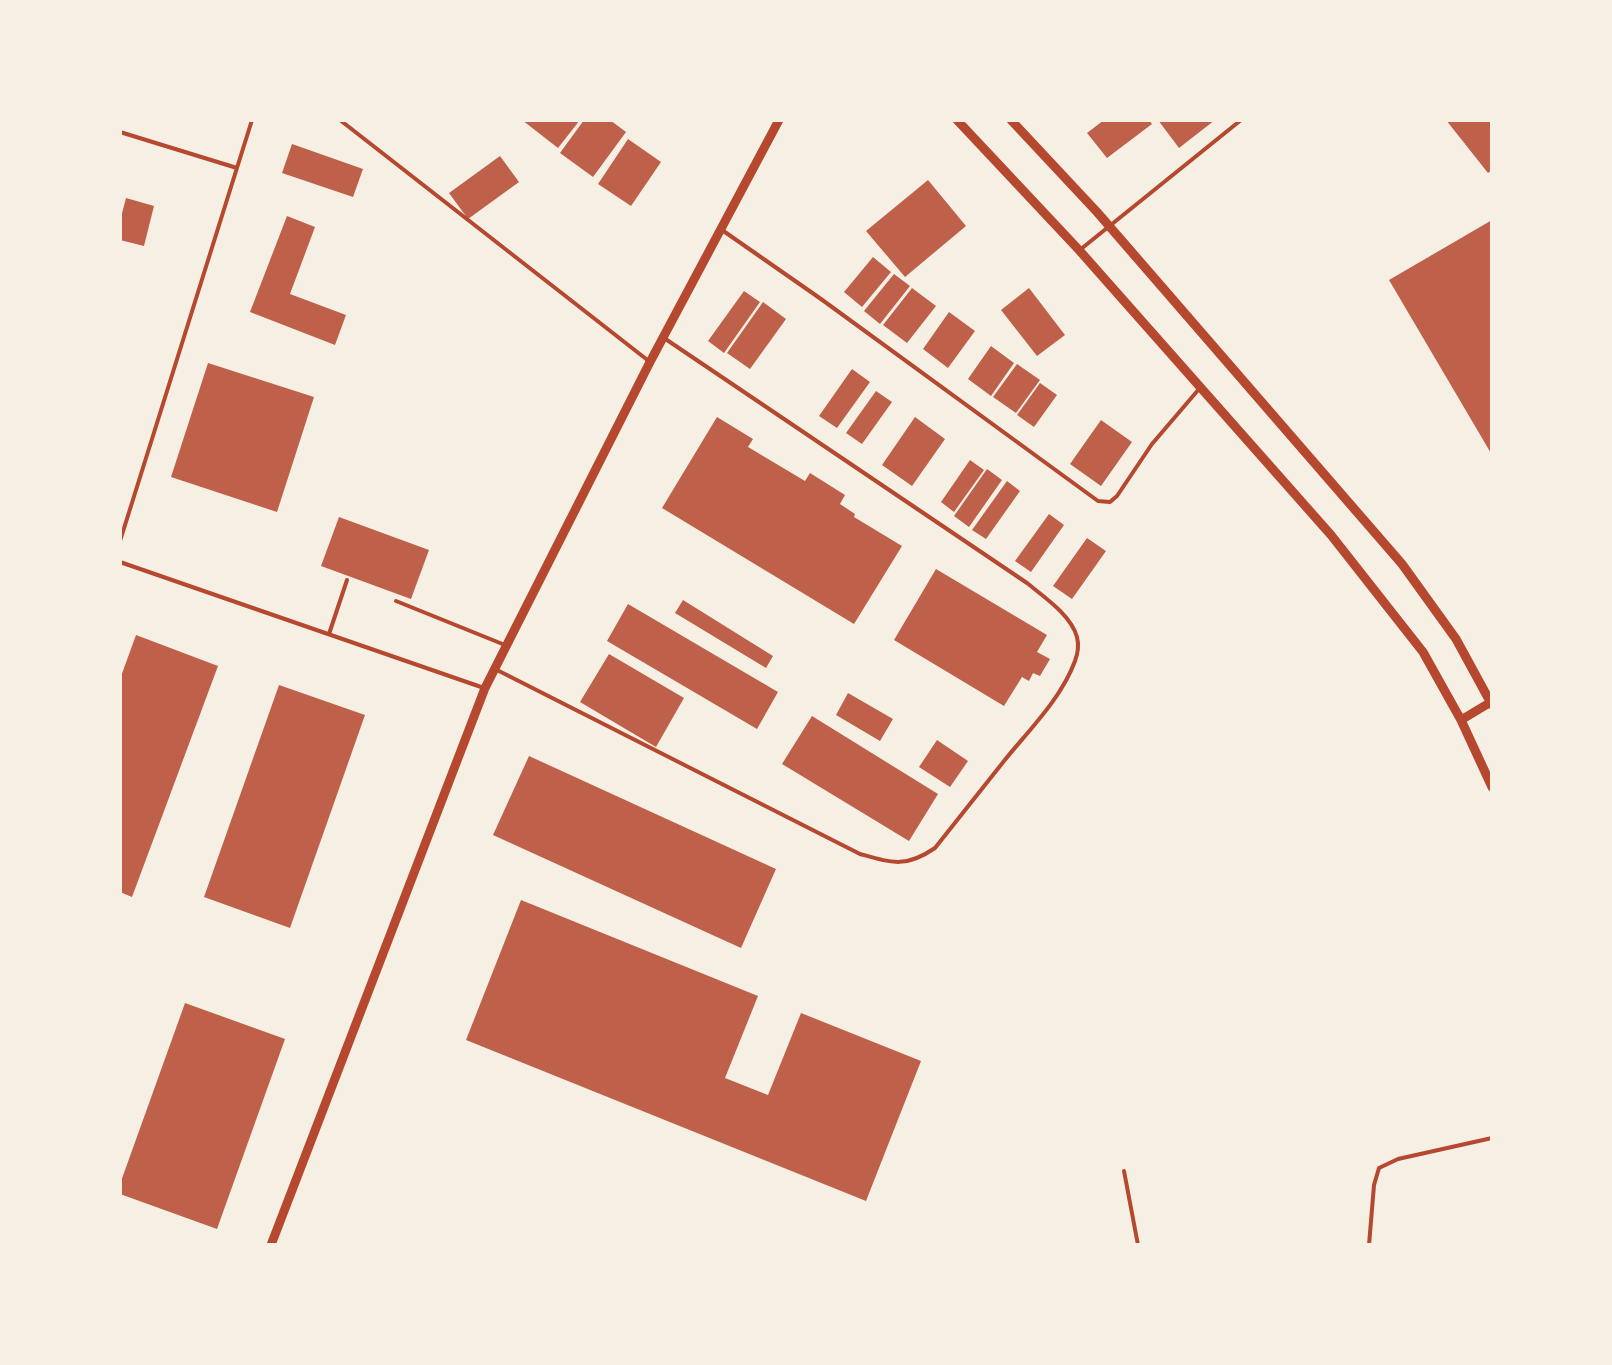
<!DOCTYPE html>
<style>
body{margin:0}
#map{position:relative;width:1612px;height:1365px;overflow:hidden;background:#f6efe4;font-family:Overpass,sans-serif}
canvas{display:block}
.frame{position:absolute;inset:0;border:122px solid #f6efe4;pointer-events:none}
</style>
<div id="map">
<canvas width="1612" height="1365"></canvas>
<div class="frame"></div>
</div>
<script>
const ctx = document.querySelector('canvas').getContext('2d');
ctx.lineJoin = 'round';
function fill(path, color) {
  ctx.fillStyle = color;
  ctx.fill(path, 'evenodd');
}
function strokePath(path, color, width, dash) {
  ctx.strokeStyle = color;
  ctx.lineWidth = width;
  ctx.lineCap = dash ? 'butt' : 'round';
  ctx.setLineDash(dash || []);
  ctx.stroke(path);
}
fill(new Path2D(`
 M522 120H580L558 148Z
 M584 120H610L626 132 593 177 560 153Z
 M1104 120H1149L1152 124 1107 158 1087 133Z
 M1158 120H1215L1179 148Z
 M1446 120H1492V170L1488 173Z
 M628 139 661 162 631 206 598 184Z
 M292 144 363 169 353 197 282 173Z
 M500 156 519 182 468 219 449 193Z
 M928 180 966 226 905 277 866 231Z
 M126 198 154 206 144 246 120 240V221Z
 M287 216 315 227 290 294 346 315 335 345 250 312Z
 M1492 220V455L1389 280Z
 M873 257 891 272 862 307 844 292Z
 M894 274 910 286 880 324 864 311Z
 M912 288 936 306 907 343 883 325Z
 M1029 288 1065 335 1037 356 1001 310Z
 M744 291 760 302 724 353 708 341Z
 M763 302 786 319 750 369 727 353Z
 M949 312 975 331 948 368 923 349Z
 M991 346 1014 363 991 396 968 379Z
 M208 363 314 397 277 512 171 477Z
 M1017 364 1040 380 1016 413 993 397Z
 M852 369 870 382 837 428 819 416Z
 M1040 383 1057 395 1034 427 1017 415Z
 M876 391 892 402 862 444 846 433Z
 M717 417 753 439 748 447 805 481 810 473 845 495 840 504 855 514 854 517 902 546 854 624 662 508Z
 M915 417 945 439 912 486 882 465Z
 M1101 420 1132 442 1101 486 1070 464Z
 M970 460 984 470 954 512 941 502Z
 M987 469 1002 480 969 527 954 516Z
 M1007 481 1020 491 986 539 972 530Z
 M1049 514 1064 525 1031 572 1015 561Z
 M339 517 429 550 411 599 321 566Z
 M1087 538 1106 551 1072 599 1053 586Z
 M936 569 1047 635 1037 652 1050 659 1040 676 1033 673 1029 681 1022 677 1004 706 894 640Z
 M683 600 773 656 766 668 675 613Z
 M628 604 778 692 757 729 607 641Z
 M136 635 218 666 132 897 120 892V679Z
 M609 654 684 698 656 747 580 702Z
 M279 685 365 715 290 928 204 897Z
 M848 693 893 719 880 741 836 715Z
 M812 716 938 794 909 841 782 764Z
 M937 740 968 761 950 787 919 767Z
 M529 756 776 869 741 948 493 835Z
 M521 900 758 996 725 1078 768 1095 801 1013 921 1061 866 1201 466 1040Z
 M185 1003 285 1039 217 1229 120 1194V1184Z`), '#bf614a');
strokePath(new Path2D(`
 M340 120 650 362
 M120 132 237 168
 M722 230 821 299 1098 501 1110 502 1117 496 1152 444 1199 389
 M1081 249 1241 120
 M120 541 252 120
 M120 562 484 688
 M396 601 505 645
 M329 634 347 580
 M497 670 860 854C892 863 906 868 935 848 958 819 981 790 1004 761 1029 730 1061 699 1075 661 1078 653 1079 645 1077 637 1071 615 1044 597 1027 583L664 338
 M1124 1171 1138 1245
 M1369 1245 1374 1185 1379 1168 1398 1159 1492 1138`), '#b5482f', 4);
strokePath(new Path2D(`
 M957 120 1079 250 1331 535 1423 652 1461 720 1492 787
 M1011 120 1097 212 1402 564 1456 639 1492 705
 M1461 720 1491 702
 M271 1245 485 688 650 362 779 120`), '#b5482f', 9);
</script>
